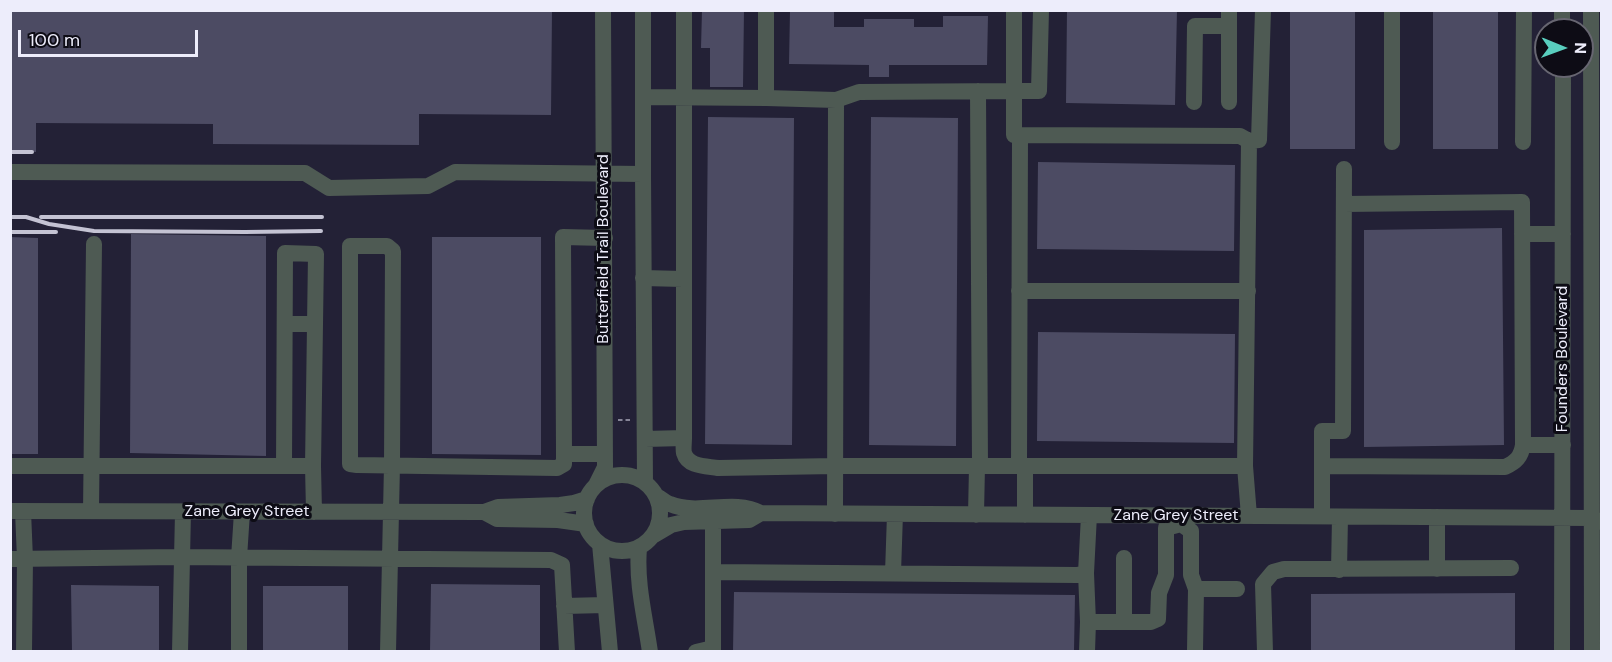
<!DOCTYPE html>
<style>
body{margin:0}
#map{position:relative;width:1612px;height:662px;overflow:hidden;background:#232136;font-family:"DM Sans",sans-serif}
canvas{display:block}
.frame{position:absolute;inset:0;border:12px solid #ededfb;pointer-events:none}
.north{position:absolute;left:1534px;top:18px;width:60px;height:60px;box-sizing:border-box;background:#0d0c15;border:2px solid #676671;border-radius:50%;rotate:91deg;font-size:16px;font-weight:700;line-height:24px;text-align:center;color:#ededfb}
.north::after{content:'';display:block;margin:auto;width:21px;height:27px;background:#59cebe;clip-path:polygon(50% 0,100% 100%,50% 72%,0 100%)}
.scale{position:absolute;left:18px;top:30px;width:180px;height:27px;box-sizing:border-box;border:3px solid #ededfb;border-top:0;padding-left:8px;font-size:18px;line-height:21px;white-space:nowrap;color:#ededfb;-webkit-text-stroke:4px #0d0c15;paint-order:stroke}
</style>
<div id="map">
<canvas width="1612" height="662"></canvas>
<div class="frame"></div>
<div class="north">N</div>
<div class="scale">100 m</div>
</div>
<script>
const ctx = document.querySelector('canvas').getContext('2d');
ctx.lineJoin = 'round';
function fill(path, color) {
  ctx.fillStyle = color;
  ctx.fill(path, 'evenodd');
}
function strokePath(path, color, width, dash) {
  ctx.strokeStyle = color;
  ctx.lineWidth = width;
  ctx.lineCap = dash ? 'butt' : 'round';
  ctx.setLineDash(dash || []);
  ctx.stroke(path);
}
function drawText(font, color, halo, rows, align = 'center') {
  ctx.font = font + ' "DM Sans",sans-serif';
  ctx.lineWidth = 6;
  ctx.setLineDash([]);
  ctx.textBaseline = 'middle';
  ctx.strokeStyle = halo;
  ctx.fillStyle = color;
  for (const [text, x, y, turn = 0] of rows) {
    ctx.save();
    ctx.translate(x, y);
    ctx.rotate((+turn || 0) * Math.PI / 180);
    ctx.textAlign = isNaN(turn) ? turn : align;
    if (halo) ctx.strokeText(text, 0, 0);
    ctx.fillText(text, 0, 0);
    ctx.restore();
  }
}
fill(new Path2D(`
 M10 10H552L551 115 419 114V145L213 144V124L36 123V152L10 151Z
 M702 10H744L743 87H710V48H701Z
 M790 10H834V27H864V19H914V27H943V16H988L987 65H889V77H869V65L789 64Z
 M1067 10H1177L1175 105 1066 103Z
 M1290 10H1355V149H1290Z
 M1433 10H1498V149H1433Z
 M708 117 794 118 792 445 705 444Z
 M871 117 958 118 956 446 869 445Z
 M1038 162 1235 165 1234 251 1037 249Z
 M1502 228 1504 445 1364 447V230Z
 M131 234 266 236V456L130 453Z
 M10 237 38 238V454H10Z
 M432 237H541V455L432 454Z
 M1038 332 1235 334 1234 443 1037 441Z
 M431 584 540 585V651H430Z
 M71 585 159 586V651H72Z
 M263 586H348V651H263Z
 M734 592 1075 595 1074 651H733Z
 M1515 593V651H1311V594Z`), '#4c4b63');
strokePath(new Path2D(`
 M618 420H630`), '#868597', 2, [4.5, 3]);
strokePath(new Path2D(`
 M643 10V174L645 482
 M1041 10 1039 91H1014V135L1240 136 1249 141
 M1562 10V30
 M1591 10 1592 652
 M978 91 980 466
 M643 97 766 98V10
 M766 98 836 100 859 92 1014 91V10
 M1194 102 1195 26H1229
 M1229 102V10
 M1392 142V10
 M1523 142 1524 10
 M10 172 305 173 329 188 428 186 455 172 643 174
 M1344 204 1522 202 1523 445H1563
 M1522 234H1563
 M643 278 683 279
 M1019 291H1248
 M285 324H315
 M684 438C684 443 683 449 684 453 688 467 706 466 718 468L835 466H1245
 M645 439 684 438V10
 M564 454 563 237 605 238
 M10 466H313L314 512
 M284 466 285 253 316 254 313 466
 M1019 466 1020 135
 M1025 466V515
 M1323 466 1505 467C1516 462 1521 457 1523 445
 M584 513a38 38 0 1 1 76 0a38 38 0 1 1-76 0Z
 M596 485 605 467 603 10
 M658 497C662 499 666 503 670 504 700 516 732 498 761 513L1591 518 1602 522
 M10 511 484 512 498 507 560 505 574 503 587 499
 M23 511 25 559 24 652
 M91 511 94 244
 M484 512 497 519 558 520 586 524
 M835 514 836 100
 M976 515 977 466
 M1249 516 1245 466 1249 141 1259 140 1263 10
 M1322 516V431H1343L1344 169
 M713 521V652
 M1181 524 1191 531V575L1196 589 1195 651
 M654 535 671 525 684 522 749 520 761 513
 M600 544 610 652
 M639 548C636 583 645 617 650 652
 M1124 558V622
 M10 559 179 557 551 560 562 565 567 652
 M1437 569V517
 M1339 570 1340 517
 M713 572 1077 575 1086 573 1089 515
 M893 573 895 514
 M1086 573 1088 622H1151L1158 619 1159 593 1166 575V528L1181 524
 M1196 589H1237
 M564 606 605 605
 M180 652 183 512
 M239 652V558L242 512
 M388 652C389 589 391 527 392 465L393 251 387 246H350V464L357 465 557 468 564 464V454H605
 M696 652 713 648
 M1087 652 1088 622
 M1265 652 1263 584 1273 572 1284 569 1511 568
 M1562 652 1563 66`), '#4e5a53', 16);
strokePath(new Path2D(`
 M10 152H32
 M10 217H26L49 224 94 231 245 232 321 231
 M41 217H322
 M10 232H56`), '#c4c3d3', 4);
drawText('16px', '#ededfb', '#0d0c15', [
 ["Butterfield Trail Boulevard",604,249,-90],
 ["Founders Boulevard",1563,359,-90],
 ["Zane Grey Street",247,512],
 ["Zane Grey Street",1176,516]
]);
</script>
